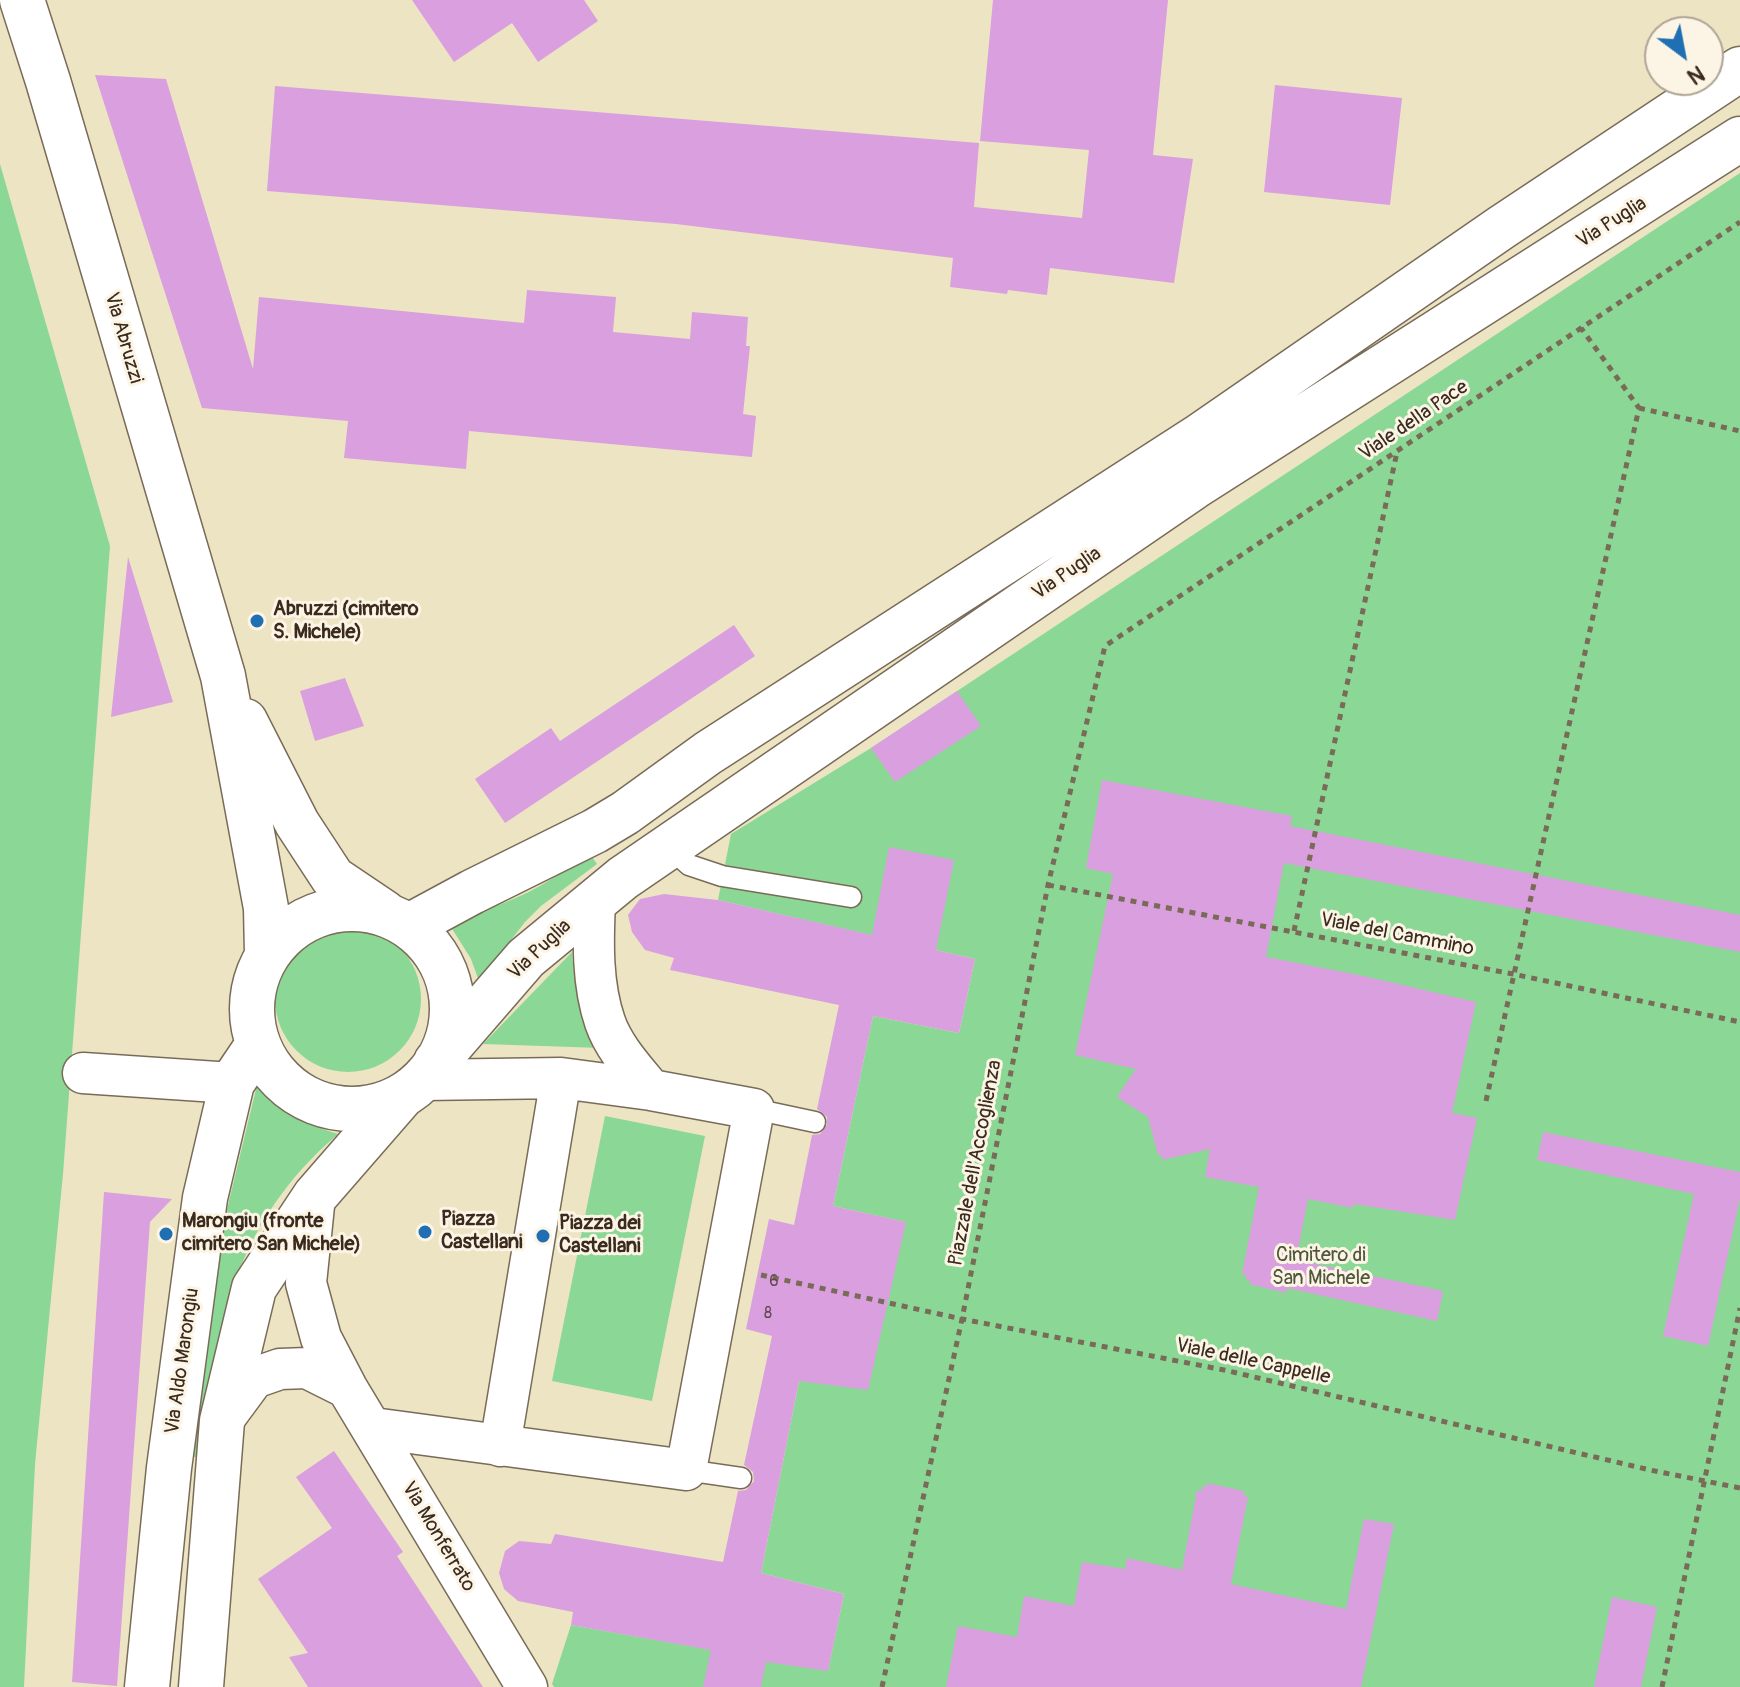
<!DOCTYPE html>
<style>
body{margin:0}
#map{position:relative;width:1740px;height:1687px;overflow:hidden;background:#ede4c4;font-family:Pangolin,sans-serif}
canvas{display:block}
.north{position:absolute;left:1644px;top:16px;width:80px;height:80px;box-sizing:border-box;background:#fcf5e5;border:2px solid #afa495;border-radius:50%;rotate:148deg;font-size:22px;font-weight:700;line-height:32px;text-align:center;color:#3b2a1e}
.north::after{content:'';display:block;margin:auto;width:28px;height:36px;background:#1f6fb2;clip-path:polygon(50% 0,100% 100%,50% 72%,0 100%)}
</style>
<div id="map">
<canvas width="1740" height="1687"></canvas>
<div class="north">N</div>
</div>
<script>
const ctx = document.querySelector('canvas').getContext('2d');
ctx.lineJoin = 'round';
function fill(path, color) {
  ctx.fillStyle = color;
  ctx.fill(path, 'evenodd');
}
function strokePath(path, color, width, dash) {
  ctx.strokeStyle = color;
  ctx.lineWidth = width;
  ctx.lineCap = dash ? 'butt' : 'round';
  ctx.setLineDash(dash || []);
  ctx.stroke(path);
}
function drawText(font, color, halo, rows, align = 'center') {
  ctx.font = font + ' Pangolin,sans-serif';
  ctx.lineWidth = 6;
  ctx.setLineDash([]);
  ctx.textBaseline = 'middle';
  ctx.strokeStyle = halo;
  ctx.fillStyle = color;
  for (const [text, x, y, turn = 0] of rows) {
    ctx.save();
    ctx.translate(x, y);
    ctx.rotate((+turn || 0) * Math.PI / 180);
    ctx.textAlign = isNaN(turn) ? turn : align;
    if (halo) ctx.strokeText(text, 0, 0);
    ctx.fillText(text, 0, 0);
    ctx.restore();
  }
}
fill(new Path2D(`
 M0 164 110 546 63 1174 35 1464 24 1687H0Z
 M1740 173V1687H554L552 1684 571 1625 828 1670 844 1594 761 1573 799 1381 905 1222 833 1206 873 1016 959 1033 975 959 718 900 731 834 871 748Z
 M590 854 597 864 541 906 525 922 479 981 471 959 446 919C484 912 521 899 553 878 566 870 577 861 590 854Z
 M275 999a73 73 0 1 1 146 0a73 73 0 1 1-146 0Z
 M572 952C574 989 584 1016 601 1048L483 1044Z
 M258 1081C278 1113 304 1123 338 1134 234 1223 215 1327 199 1457H184L213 1267Z
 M605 1116 705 1136 652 1401 552 1381Z`), '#8bd896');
fill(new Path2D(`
 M412 0H584L598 21 538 62 512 23 454 62Z
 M993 0H1168L1153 155 1193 159 1174 283 1050 268 1047 295 1008 290 1007 294 950 287 953 258 676 224 267 191 275 86 979 143 974 207 1082 218 1089 150 980 141Z
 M95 75 166 79 253 369 259 297 524 323 527 290 616 297 613 332 690 339 692 312 748 317 746 346H750L743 414 756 416 752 457 469 431 466 469 344 458 348 421 202 408Z
 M1275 85 1402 98 1390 205 1264 192Z
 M128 557 173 702 111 717Z
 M734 625 755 656 505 823 475 779 551 728 560 741Z
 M345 678 364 726 315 741 300 691Z
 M957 691 981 726 895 782 871 748Z
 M1102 780 1292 816 1290 826 1740 915V952L1284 863 1266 957 1359 975 1476 1002 1452 1113 1477 1118 1455 1220 1354 1204 1353 1208 1308 1199 1296 1260 1439 1290 1443 1292 1437 1321 1287 1288 1286 1293 1249 1284 1250 1280 1246 1279V1275L1242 1274 1259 1187 1205 1177 1210 1149 1162 1160 1161 1154 1158 1155 1148 1117 1117 1097 1136 1069 1075 1055 1113 874 1086 868Z
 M889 847 954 860 936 950 975 959 959 1033 873 1016 833 1206 906 1222 868 1390 799 1381 761 1573 844 1594 828 1671 766 1662 761 1687H703L711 1650 571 1625 573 1612 518 1601 504 1589 499 1573 505 1551 519 1541 551 1544 555 1534 723 1562 738 1491 746 1490 754 1481 753 1472 744 1465 772 1336 746 1329 769 1219 794 1225 812 1135 820 1134 827 1125V1117L817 1109 839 1005 670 970 674 958 645 950 632 932 628 915 640 899 664 894 718 900 872 935Z
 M1543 1132 1740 1172V1198L1708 1346 1663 1336 1694 1194 1537 1160Z
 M104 1192 172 1199 150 1222 117 1686 72 1682Z
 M334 1451 403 1552 397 1556 483 1687H308L289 1657 308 1653 258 1579 332 1528 296 1477Z
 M1207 1483 1244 1491 1243 1495 1248 1496 1231 1584 1346 1609 1364 1519 1394 1524 1361 1687H946L958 1626 1017 1637 1024 1596 1074 1606 1082 1562 1125 1569 1127 1558 1182 1570 1197 1490 1202 1491V1486L1207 1487Z
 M1612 1597 1657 1607 1641 1687H1594Z`), '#da9fde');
const service = new Path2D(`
 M669 847 689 865 722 876 851 897
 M754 1109 815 1122
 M686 1470 741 1478`);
const minor = new Path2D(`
 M595 902C593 942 592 984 605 1022 614 1048 634 1069 651 1090
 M83 1073 232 1083
 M315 1196 306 1283 321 1338 347 1388 527 1687
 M223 1420 254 1378 280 1369 307 1368 347 1388
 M373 1428 686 1470 754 1109 651 1090 561 1078 423 1080
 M500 1446 561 1078`);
const tertiary = new Path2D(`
 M22 0 48 81 223 676 266 908 267 954
 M245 721 297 823 333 878 385 913
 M252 1009a100 100 0 1 1 200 0a100 100 0 1 1-200 0Z
 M409 926 472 892 595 831 625 813 708 753 1198 437 1502 227 1740 69
 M436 1062 526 958 623 878 1194 487 1740 139
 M147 1687 169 1468 205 1198 232 1083 257 1046
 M201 1687 222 1421 254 1288 315 1196 402 1096`);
strokePath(service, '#796b58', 23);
strokePath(minor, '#796b58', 43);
strokePath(tertiary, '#796b58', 47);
strokePath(new Path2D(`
 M1639 408 1740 431
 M1048 885 1513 974 1740 1022
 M1294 931 1397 452
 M1486 1101 1639 408 1581 328
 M761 1275 962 1319 1224 1370 1650 1470 1740 1488
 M882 1687 962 1319 1048 885 1105 646 1740 222
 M1662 1687 1740 1308`), '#796b58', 5, [6, 6]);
strokePath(service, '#fff', 20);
strokePath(minor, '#fff', 40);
strokePath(tertiary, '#fff', 44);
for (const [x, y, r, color] of [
 [257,621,8,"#1f6fb2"],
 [425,1232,8,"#1f6fb2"],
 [166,1234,8,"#1f6fb2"],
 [543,1236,8,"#1f6fb2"]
]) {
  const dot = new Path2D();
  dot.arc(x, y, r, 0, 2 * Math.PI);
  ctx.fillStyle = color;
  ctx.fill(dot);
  strokePath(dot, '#fcf5e5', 3);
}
drawText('16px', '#63474e', null, [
 ["6",774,1282],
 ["8",768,1314]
]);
drawText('20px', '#3b2a1e', '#fcf5e5', [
 ["Via Puglia",1612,223,-32],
 ["Via Abruzzi",123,338,74],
 ["Viale della Pace",1414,421,-34],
 ["Via Puglia",1067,574,-34],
 ["Viale del Cammino",1397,935,11],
 ["Via Puglia",540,950,-43],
 ["Piazzale dell'Accoglienza",976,1163,-79],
 ["Via Aldo Marongiu",183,1361,-82],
 ["Viale delle Cappelle",1253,1362,12],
 ["Via Monferrato",438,1537,59]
]);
drawText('bold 20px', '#3b2a1e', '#fcf5e5', [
 ["Abruzzi (cimitero",273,610],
 ["S. Michele)",273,633],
 ["Piazza",441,1220],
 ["Castellani",441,1243],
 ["Marongiu (fronte",182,1222],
 ["cimitero San Michele)",182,1245],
 ["Piazza dei",559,1224],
 ["Castellani",559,1247]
], 'left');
drawText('20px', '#4f563c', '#fcf5e5', [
 ["Cimitero di",1321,1256],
 ["San Michele",1321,1279]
]);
</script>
